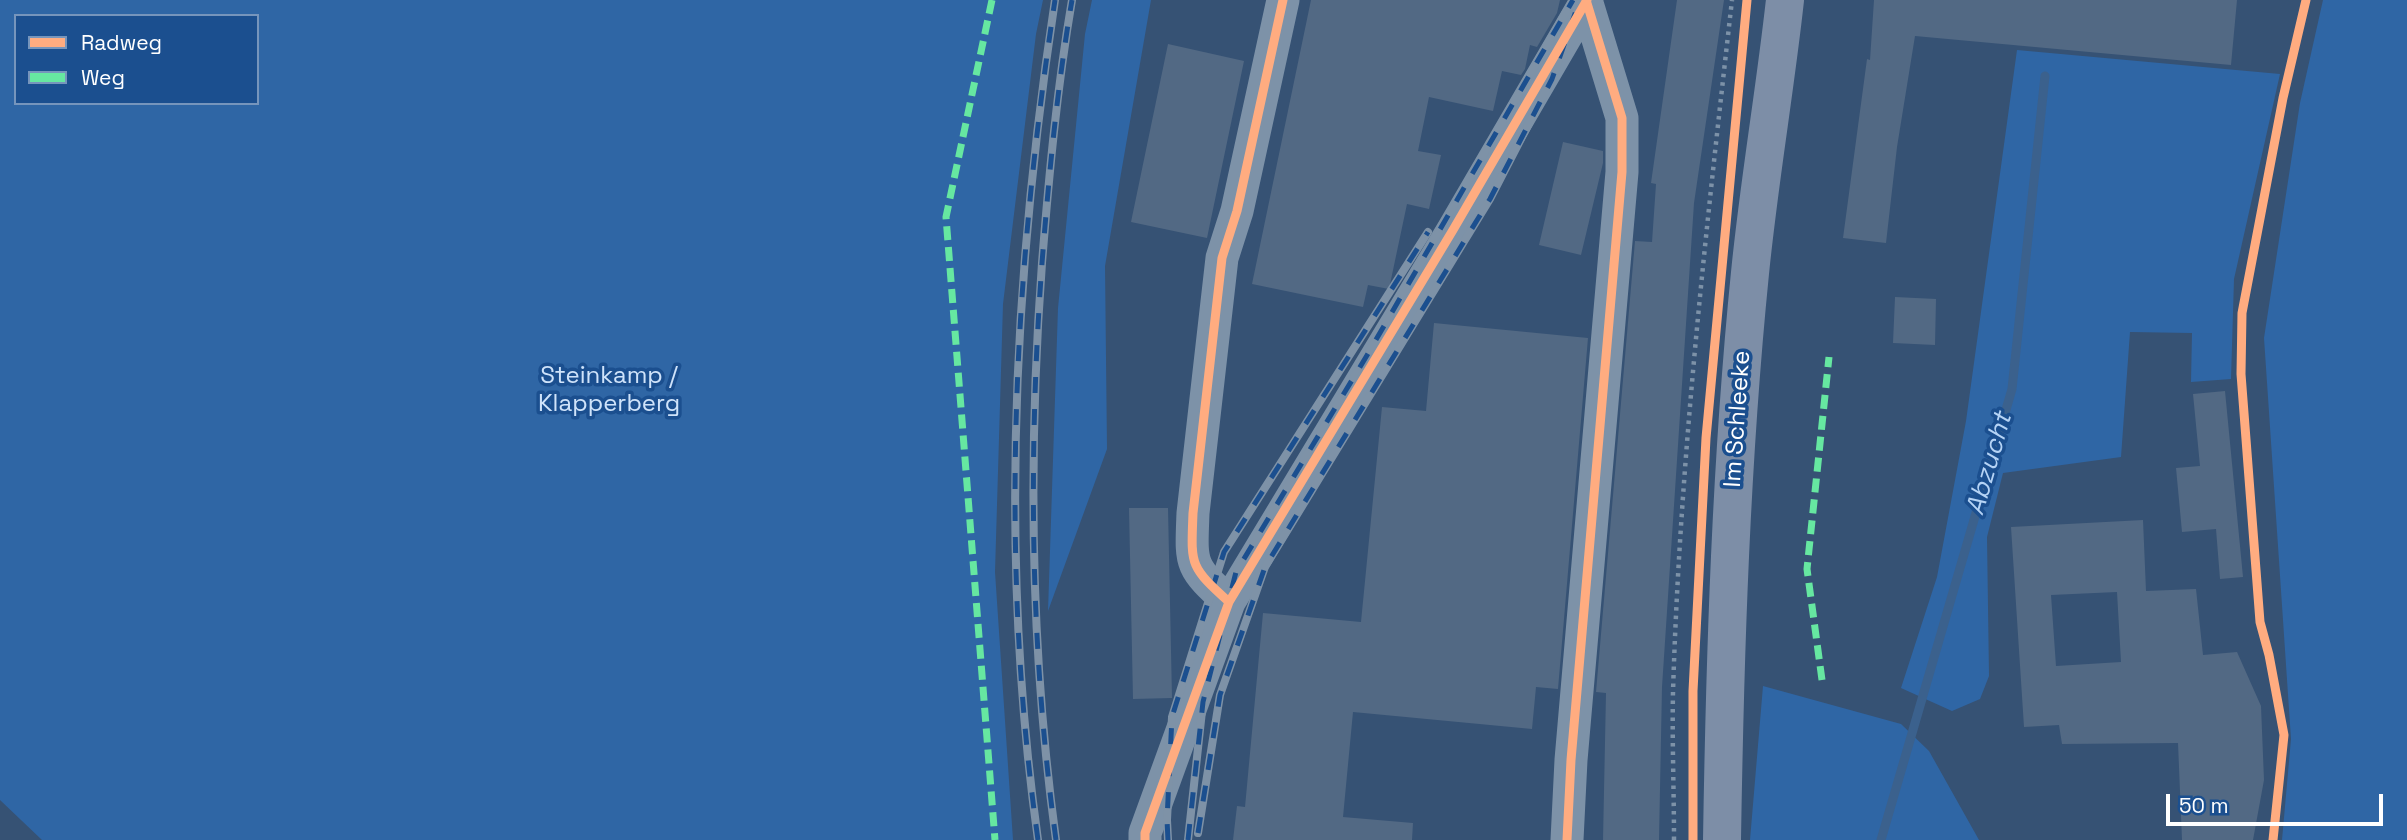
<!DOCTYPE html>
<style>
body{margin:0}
#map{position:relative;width:2407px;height:840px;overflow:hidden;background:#365274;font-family:"Space Grotesk",sans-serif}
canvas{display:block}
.legend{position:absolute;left:14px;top:14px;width:245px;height:91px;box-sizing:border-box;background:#1b4f8f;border:2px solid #7695bc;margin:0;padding:9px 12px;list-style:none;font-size:21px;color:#fff}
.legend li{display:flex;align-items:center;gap:14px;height:35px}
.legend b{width:35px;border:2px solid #7695bc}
.scale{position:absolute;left:2166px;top:794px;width:217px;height:32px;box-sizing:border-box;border:4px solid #fff;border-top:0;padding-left:9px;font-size:21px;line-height:24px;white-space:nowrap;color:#fff;-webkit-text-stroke:5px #1b4f8f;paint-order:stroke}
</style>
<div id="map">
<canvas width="2407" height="840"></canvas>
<ul class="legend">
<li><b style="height:9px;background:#ffac80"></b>Radweg</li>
<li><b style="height:9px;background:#66e7a1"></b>Weg</li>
</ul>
<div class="scale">50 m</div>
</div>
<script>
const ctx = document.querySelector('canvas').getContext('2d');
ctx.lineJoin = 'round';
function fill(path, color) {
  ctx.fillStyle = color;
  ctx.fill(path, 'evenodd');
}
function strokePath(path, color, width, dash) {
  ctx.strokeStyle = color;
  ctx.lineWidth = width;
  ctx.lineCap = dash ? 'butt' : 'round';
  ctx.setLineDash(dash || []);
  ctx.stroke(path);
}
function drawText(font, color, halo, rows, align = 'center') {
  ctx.font = font + ' "Space Grotesk",sans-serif';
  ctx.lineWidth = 7;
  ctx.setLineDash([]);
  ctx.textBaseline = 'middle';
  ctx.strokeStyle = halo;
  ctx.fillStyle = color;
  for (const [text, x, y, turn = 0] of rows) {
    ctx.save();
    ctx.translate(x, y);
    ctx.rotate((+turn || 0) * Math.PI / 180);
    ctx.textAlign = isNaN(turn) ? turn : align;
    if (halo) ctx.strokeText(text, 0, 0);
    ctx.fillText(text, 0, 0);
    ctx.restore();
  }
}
fill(new Path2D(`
 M0 0H1043L1036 34 1003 304 995 572 1013 840H42L0 800ZM16 16H257V103H16Z
 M1092 0H1151L1105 266 1107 449 1048 611 1058 308 1085 34Z
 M2323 0H2407V840H2282L2291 739 2264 338 2300 103Z
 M2017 50 2280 74 2234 279 2231 379 2191 382 2192 333 2130 332 2121 457 2003 473 1987 537 1989 676 1980 699 1952 711 1901 688 1937 577 1966 421Z
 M1763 686 1901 724 1929 751 1979 840H1750Z`), '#2f66a5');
strokePath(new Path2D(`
 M1881 840 2012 389 2045 76`), '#3b618d', 9);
fill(new Path2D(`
 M1311 0H1560L1557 13 1537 47 1530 45 1525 69 1521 75 1502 71 1493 111 1429 97 1418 151 1441 155 1429 209 1407 204 1389 289 1368 285 1363 307 1252 284Z
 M1677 0H1724L1694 203 1662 687 1659 840H1603L1606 693 1596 692 1635 241 1652 242 1656 184 1651 183Z
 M1874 0H2237L2231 65 1915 36 1897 147 1886 243 1843 238 1867 59 1870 60Z
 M1168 44 1244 61 1207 238 1131 222Z
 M1563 142 1603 151V163L1581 255 1539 245Z
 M1895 297 1936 299 1935 345 1893 343Z
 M1434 323 1588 338 1558 689 1536 687 1532 729 1353 712 1343 817 1413 823 1412 840H1233L1237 806 1245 807 1263 613 1361 622 1382 407 1426 411Z
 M2225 391 2243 577 2220 579 2216 529 2182 532 2176 468 2200 466 2193 394Z
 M1129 508H1168L1172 698 1133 699Z
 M2143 520 2146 591 2196 589 2203 655 2237 652 2261 706 2264 780 2253 840H2182L2178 743 2062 744 2059 725 2024 727 2011 527ZM2117 592 2121 662 2056 666 2051 595Z`), '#526984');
strokePath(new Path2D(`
 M1674 840C1674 791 1672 741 1673 692 1680 460 1706 230 1732 0`), '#7d92a8', 4.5, [3.5, 5]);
strokePath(new Path2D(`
 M1229 602C1189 566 1191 565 1193 513L1222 258 1237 211 1283 0
 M1145 840V833L1229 602 1453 230 1587 0
 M1567 840 1571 760 1622 172V118L1586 0`), '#7d92a8', 33);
strokePath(new Path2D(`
 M1722 840C1725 651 1731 462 1750 273 1759 182 1775 91 1785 0`), '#7d8ea7', 38);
const rail = new Path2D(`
 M1198 833 1220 695 1265 567 1490 199 1552 79 1577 8
 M1038 840C999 562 1013 277 1055 0
 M1056 840C1030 649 1028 455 1042 263 1049 175 1057 88 1072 0
 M1168 840 1167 820 1172 717 1224 552 1428 232
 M1188 840 1203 702 1236 572 1366 357 1573 0`);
strokePath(rail, '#7e92a7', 8);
strokePath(rail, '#1b4f8f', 5, [16]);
strokePath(new Path2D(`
 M992 0 946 217 995 840
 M1822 680 1807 569 1829 357`), '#66e7a1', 7, [14, 7]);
strokePath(new Path2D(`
 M1229 602C1189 566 1191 565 1193 513L1222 258 1237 211 1283 0
 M1145 840V833L1229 602 1453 230 1587 0
 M1567 840 1571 760 1622 172V118L1586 0
 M1693 840V691L1706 438 1747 0
 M2273 840 2284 735 2269 655 2260 622 2241 374 2242 313 2283 98 2306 0`), '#ffac80', 9);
drawText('24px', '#cfe3fa', '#1b4f8f', [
 ["Steinkamp /",609,376],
 ["Klapperberg",609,404]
]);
drawText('24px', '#fff', '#1b4f8f', [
 ["Im Schleeke",1738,419,-86]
]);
drawText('italic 26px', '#b5d3f5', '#1b4f8f', [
 ["Abzucht",1990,464,-74]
]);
</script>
